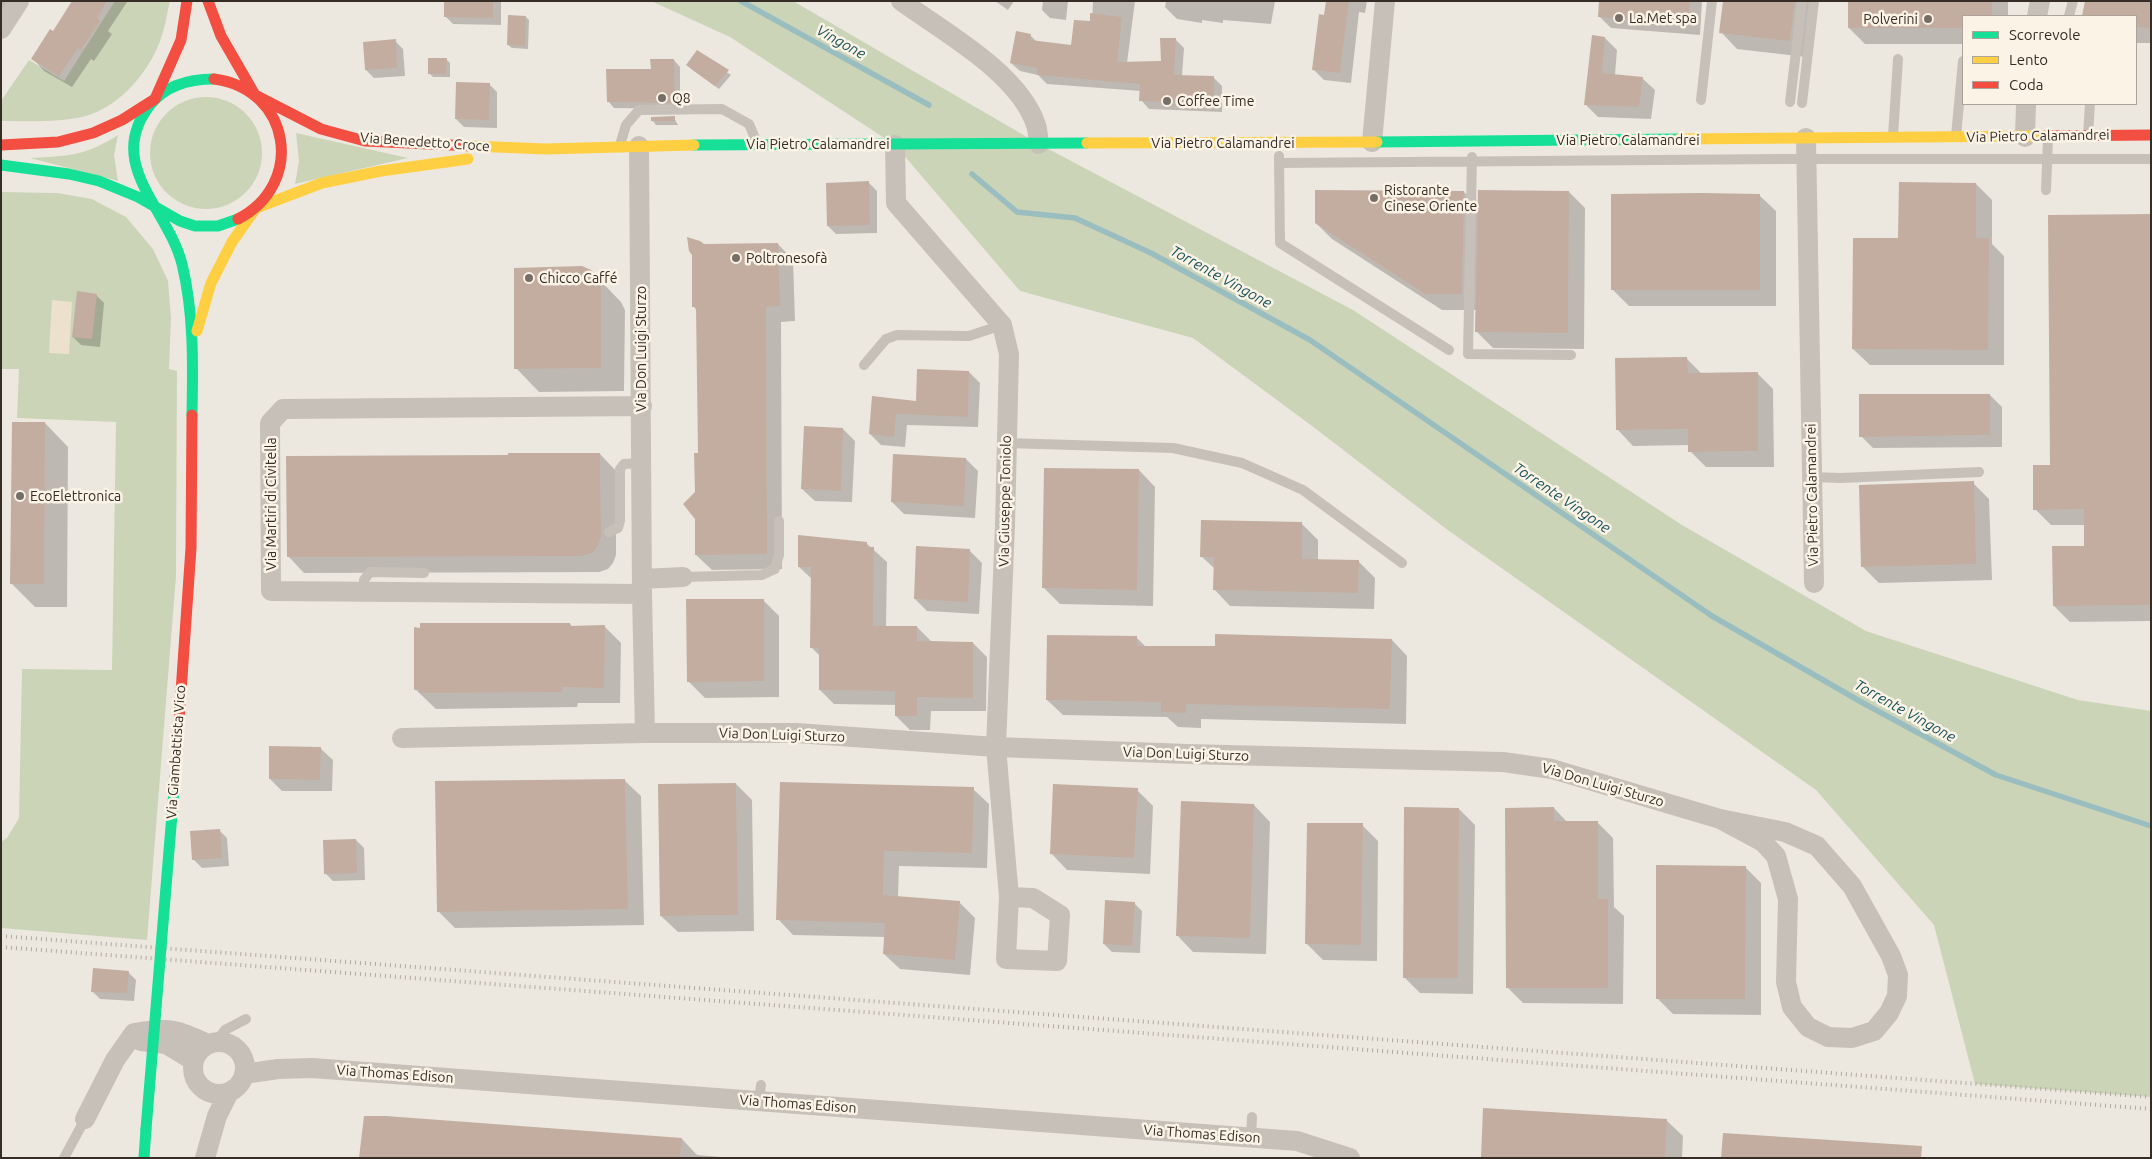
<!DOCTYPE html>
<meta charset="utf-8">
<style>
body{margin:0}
#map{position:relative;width:2152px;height:1159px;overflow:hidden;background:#ede8df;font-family:Ubuntu,sans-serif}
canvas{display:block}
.frame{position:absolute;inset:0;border:2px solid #372d27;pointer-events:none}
.legend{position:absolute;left:1962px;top:15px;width:175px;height:90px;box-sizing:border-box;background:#faf3e6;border:1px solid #aca49a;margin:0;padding:6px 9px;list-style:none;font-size:15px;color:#372d27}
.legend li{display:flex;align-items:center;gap:10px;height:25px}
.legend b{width:25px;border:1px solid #aca49a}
</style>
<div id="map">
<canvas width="2152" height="1159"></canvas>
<div class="frame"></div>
<ul class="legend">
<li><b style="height:6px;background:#16e098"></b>Scorrevole</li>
<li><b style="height:6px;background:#ffcf43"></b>Lento</li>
<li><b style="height:6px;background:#f24e42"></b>Coda</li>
</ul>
</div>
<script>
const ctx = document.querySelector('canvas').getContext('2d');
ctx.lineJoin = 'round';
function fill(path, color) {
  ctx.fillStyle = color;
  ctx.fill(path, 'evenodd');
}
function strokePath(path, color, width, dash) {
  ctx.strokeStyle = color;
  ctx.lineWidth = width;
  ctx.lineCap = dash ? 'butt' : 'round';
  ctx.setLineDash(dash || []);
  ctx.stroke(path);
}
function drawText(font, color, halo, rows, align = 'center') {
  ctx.font = font + ' Ubuntu,sans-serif';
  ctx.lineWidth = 5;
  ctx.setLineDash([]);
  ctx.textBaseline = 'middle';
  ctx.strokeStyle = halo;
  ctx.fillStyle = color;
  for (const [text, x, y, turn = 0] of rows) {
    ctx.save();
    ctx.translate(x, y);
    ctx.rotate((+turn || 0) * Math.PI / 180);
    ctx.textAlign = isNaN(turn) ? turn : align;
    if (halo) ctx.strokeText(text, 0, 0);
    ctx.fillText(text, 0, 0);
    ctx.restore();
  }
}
fill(new Path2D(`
 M115 1H170C167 12 166 24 162 35 152 69 121 106 86 116 59 123 28 121 1 121V101L29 60 64 81Z
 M651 1H793L1039 144 1353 310 1682 525 1866 631 2078 700 2151 711V1097L1975 1084 1934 925 1816 790 1449 531 1312 426 1193 338 1020 291 895 145 730 37Z
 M150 153a56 56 0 1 1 112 0a56 56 0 1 1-112 0Z
 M296 133 408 158 295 184 299 161Z
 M118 135 114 155 118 181 30 158C68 156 85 156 118 135Z
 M1 192 57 193 92 199 126 217 153 249 168 281 171 318 169 369 177 371 176 576 147 940 1 928V842L7 838 19 818 22 669 112 670 116 422 17 418 19 369H1Z`), '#ccd4b8');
fill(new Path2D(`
 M52 300 72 302 69 354 49 353Z`), '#ece1cd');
fill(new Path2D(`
 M1 1H10L1 14Z
 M71 1 127 2 108 31 112 34 94 61 91 59 72 87 44 71 32 58 53 33 73 3Z
 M446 1H501V25L453 24 445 16Z
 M995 1H1014L1008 10Z
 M1043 1H1068L1066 20 1050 18 1042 10Z
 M1093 1H1135L1127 63 1162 62 1175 39 1184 48 1182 76 1214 78 1222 86V112L1149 109 1141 100V91L1047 84 1038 75 1020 71 1011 63 1030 35 1037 42 1072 46 1092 22Z
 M1166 1H1275L1271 24 1223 20V23L1202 20V23L1177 19 1165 7Z
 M1327 1H1367L1365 13 1359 12 1351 83 1324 80 1313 69 1326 16Z
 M1600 1H1702L1700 35 1611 28 1599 16Z
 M1724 1H1813L1806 57 1737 49 1721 32Z
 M1849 1H2008V16H1963V44H1865L1849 28Z
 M2087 1H2151V43H2136V16H2083Z
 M526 17 529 20 528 49 512 48 508 45Z
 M1605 38 1617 50 1615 75 1642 78 1655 90 1651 119 1598 117 1586 105Z
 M395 41 403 49 405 76 374 78 366 70Z
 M697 52 731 75 719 89 691 69Z
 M446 59 450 63V77H433L429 73Z
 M674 60 680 67V109L614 108 608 101 652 70Z
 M489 84 497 92V128L464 127 456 119Z
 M674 118 678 125H656L653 121Z
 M869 183 877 191V233L836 234 828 226Z
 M1976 184 1992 200V244L2004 256V365H1870L1853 349 1900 239Z
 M1464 192 1479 207 1569 192 1585 208 1584 349 1493 348 1477 332V310H1442L1332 239 1316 223Z
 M1759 195 1776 211V306H1629L1613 290Z
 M2151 216V621L2070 622 2054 606 2085 547V525H2051L2035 509Z
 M778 244 793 260 795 321 781 322 782 569 712 570 696 555V492L699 454 697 311 694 307 703 245Z
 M591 271 621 302 625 310 624 391 539 392 516 368Z
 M96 295 104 303 100 347 81 345 73 337Z
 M1687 359 1702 374 1757 373 1773 389 1774 467H1706L1690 451V445L1633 446 1617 429Z
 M969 372 980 383 978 427 907 425 905 447 881 445 870 434 874 398 917 402Z
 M1990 395 2002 407V447L1873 448 1861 436Z
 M45 423 68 447 67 607H35L11 583Z
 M843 429 855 441 852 502 815 501 802 489Z
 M600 454 616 471V555L613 563 608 569 599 572 304 573 288 556Z
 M966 459 978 471 975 518 904 514 892 502Z
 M1139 470 1155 487 1153 606 1060 604 1044 588Z
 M1973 483 1989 499 1992 580 1879 583 1863 567Z
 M1302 524 1318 540V561H1358L1375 578 1374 609 1230 606 1214 589 1215 569 1201 556Z
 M866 543 887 562 886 627H917L931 641 973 643 987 657 986 711H931L930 730H910L896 716V705L834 704 820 690V656L811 647 812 579 799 567Z
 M970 551 982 563 979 614 927 611 915 599Z
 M763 600 779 616V697L705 698 688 681Z
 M570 624 573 627H605L621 643 620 703H578L577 707 436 709 415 689Z
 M1136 637 1146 647 1216 648 1392 640 1407 656 1406 724 1201 719V728L1178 727 1167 717 1063 715 1047 700Z
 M320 748 333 760 332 791H282L270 779Z
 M624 780 641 796 644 925 455 928 438 911Z
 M736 784 752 800 754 931 678 932 661 916Z
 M973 789 989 804 987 868 899 866 898 897 959 902 975 918 970 975 900 969 884 954 885 937 793 935 778 919Z
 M1137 790 1153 806 1150 874 1067 870 1051 853Z
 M1254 805 1270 822 1266 954 1193 952 1177 935Z
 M1554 808 1567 822H1597L1613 838 1614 907 1624 916 1623 1004 1523 1003 1507 987Z
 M1459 809 1475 825 1473 994 1420 993 1404 977Z
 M1362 825 1378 841 1377 961 1323 960 1307 944Z
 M219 830 227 838 229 866 202 868 194 860Z
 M356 840 364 848 365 880 333 881 325 873Z
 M1745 867 1761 883V1015L1673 1014 1657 998Z
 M1134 903 1142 911 1140 953 1112 952 1104 944Z
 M128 972 136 980 134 1001 100 999 92 991Z
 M1666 1120 1683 1136 1682 1158 1482 1157Z
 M682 1139 697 1155 734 1158H361Z`), '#0003');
strokePath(new Path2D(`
 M741 1 929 105
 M972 174 1017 212 1075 218 1151 253 1310 340 1712 616 1863 703 1996 775 2151 826`), '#9abdc0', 5.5);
fill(new Path2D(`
 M72 1H107L97 18 100 21 81 50 78 48 59 76 31 59 50 29 53 31Z
 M444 1H493V18L444 17Z
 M1326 1H1349L1340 73 1312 70 1319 14 1324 15Z
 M1599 1H1690L1688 23 1598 17Z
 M1723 1H1795L1790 41 1719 33Z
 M1848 1H1992V16H1963V28H1848Z
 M2085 1H2151V28L2136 27V16H2082Z
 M1090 13 1122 17 1117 62 1161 61 1160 38H1176L1174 75 1214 76V104L1139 101 1140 84 1037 75V68L1010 63 1016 31 1031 34 1030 40 1071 45 1074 20 1090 21Z
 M508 15 526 16 525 46 507 45Z
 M1592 35 1605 37 1602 73 1643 77 1639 107 1584 105Z
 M396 39 397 68 365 70 363 42Z
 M697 50 729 70 715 86 686 65Z
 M428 58H447L446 74H428Z
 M650 59H674L675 103 607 102 606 69H651Z
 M456 82 490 83 489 120 455 119Z
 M675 116V121H651V117Z
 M869 181 870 225 827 226 826 183Z
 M1899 182 1976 183V238H1989L1988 350 1852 349 1853 238H1898Z
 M1315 190 1464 191 1462 294H1425L1315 223Z
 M1478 190 1569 191 1568 333 1475 332Z
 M1702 193 1760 194V290H1611V194Z
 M2151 214V605L2053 606 2052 546H2084V509L2033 510V465H2050L2048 215Z
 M687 237 700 241 704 244 778 243 780 306 766 307 767 554 695 555V519L683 504 695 492 694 453H698L696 307H692V255L689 251Z
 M582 266 591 270 598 277 601 286V368L514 369V268Z
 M77 291 97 294 92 339 72 337Z
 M1687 357 1688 373 1758 372V451L1688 452V429L1616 430 1615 358Z
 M917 369 969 371 968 417 896 414 894 437 869 434 872 396 916 401Z
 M1859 394H1990V435L1859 437Z
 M12 422H45L44 584H10Z
 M804 426 843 428 841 491 801 489Z
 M508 453H600L601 538 597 547 592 553 582 556 287 557 286 456 508 455Z
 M893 454 966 458 964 506 891 502Z
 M1044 468 1139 469 1137 590 1042 588Z
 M1974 481 1976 564 1861 567 1859 485Z
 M1201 520 1302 522V559L1359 560 1358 593 1213 590 1214 557H1200Z
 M798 535 867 542V547H874L873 626H917V641L973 642V698L917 697V716H895V691L819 690V648H810L811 567H798Z
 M916 546 970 549 968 602 914 599Z
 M686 599H764V681L687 682Z
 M420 623H570V626L605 625 604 688 562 687V692L419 693V689L414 690V627L420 628Z
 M1215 634 1392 639 1390 709 1186 704V713L1161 712V702L1046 700 1047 635 1137 636V646H1215Z
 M269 746 321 747 320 780 269 779Z
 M625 779 628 909 437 912 435 781Z
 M780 782 974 787 972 853 884 851 883 895 960 901 955 960 883 954 885 923 776 920Z
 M736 783 738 915 660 916 658 784Z
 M1053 784 1138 788 1134 858 1050 854Z
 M1181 801 1254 804 1250 938 1176 936Z
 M1404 807 1459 808 1458 978H1403Z
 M1554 807V821H1598V899H1608V988H1506L1505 808Z
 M1307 823H1363L1361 945 1305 944Z
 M220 829 222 858 192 860 190 831Z
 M356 839 357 873 324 874 323 840Z
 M1656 865 1746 866 1745 999H1656Z
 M1105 900 1135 902 1132 946 1103 944Z
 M93 968 129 971 127 993 91 992Z
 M1483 1108 1667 1119 1665 1158 1481 1157Z
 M364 1116H386L682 1138 680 1158H359Z
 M1723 1133 1922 1146 1921 1158H1721Z`), '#c2ada0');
strokePath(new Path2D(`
 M2069 16 2073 1
 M1701 100 1712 1
 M1790 102 1802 1
 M1802 103 1814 1
 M2088 135 2090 104
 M1893 136 1898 59
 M1956 136 1963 61
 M620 145 626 125 639 110 722 109 749 124 757 143
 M1279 156 1280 243 1449 350
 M1472 157 1468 354 1571 355
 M1279 163 1782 159H2151
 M2046 190 2048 138
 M864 365 886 339 897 335 969 336 1002 325
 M1006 443 1173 448 1242 463 1303 490 1402 563
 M1812 477 1841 478 1979 472
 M609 532 618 528 620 521V469L624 464 642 463
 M683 577 762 575 775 569 779 555V521
 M365 593 364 580 370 572 424 573
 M216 1042 225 1030 246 1019
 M759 1101 761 1085
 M1251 1137 1252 1117
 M64 1158 85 1119`), '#c6c0b9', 10);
strokePath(new Path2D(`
 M901 1C944 32 1019 73 1036 125 1038 131 1038 138 1039 144
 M2037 16 2040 1
 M1 29 19 1
 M2025 137 2026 104
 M1806 138 1814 583
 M1372 142 1385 1
 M895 145 896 203 1002 325 1009 354 1005 525 996 747 1009 897 1006 959 1057 961 1060 915 1033 898 1009 897
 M639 146 642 594 645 733H796L996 747 1188 754 1503 762 1552 769 1720 819 1785 832 1817 846 1852 886 1891 956 1898 975 1897 996 1889 1013 1874 1031 1852 1038 1828 1037 1808 1027 1792 1007 1786 982 1788 899 1776 856 1763 842 1720 819
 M642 406 283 409 270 423 271 591 642 594
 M642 579 683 577
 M402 738 645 733
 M141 1041 166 1044 194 1061
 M193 1068a26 26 0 1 1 52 0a26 26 0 1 1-52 0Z
 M244 1074 278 1069 312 1068 1297 1141 1350 1158
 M85 1119 115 1060 134 1033C171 1027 175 1029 208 1044
 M205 1158 217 1116 229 1092`), '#c6c0b9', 20);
strokePath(new Path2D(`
 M1377 142 1679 139
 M694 145 1087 143
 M1 165 69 174 99 181 138 197 180 221 195 226H218L238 219
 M192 415C193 364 194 313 182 264 168 208 104 164 150 105 166 85 189 79 214 79
 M144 1158 146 1129`), '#16e098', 11);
strokePath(new Path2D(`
 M1679 139 2044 136
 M1087 143 1377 142
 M472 146 545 149 694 145
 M197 331 211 283 232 242 256 208 322 183 381 171 468 159`), '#ffcf43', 11);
strokePath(new Path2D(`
 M208 1 221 36 255 95 321 129 365 141 472 146
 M214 79C291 89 306 184 238 219
 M2044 136 2151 135
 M1 145 58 142 93 133 122 120 155 99 181 40 187 1
 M175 778 191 548 192 415`), '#f24e42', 11);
strokePath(new Path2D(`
 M1 936 2151 1097
 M1 947 2151 1109`), '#aea9a3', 4, [1, 4]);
strokePath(new Path2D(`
 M146 1129 175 778`), '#16e098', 11);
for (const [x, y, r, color] of [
 [1619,18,5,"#776e67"],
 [1928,19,5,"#776e67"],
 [662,98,5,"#776e67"],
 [1167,101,5,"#776e67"],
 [1374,198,5,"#776e67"],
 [736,258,5,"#776e67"],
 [529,278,5,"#776e67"],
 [20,496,5,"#776e67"]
]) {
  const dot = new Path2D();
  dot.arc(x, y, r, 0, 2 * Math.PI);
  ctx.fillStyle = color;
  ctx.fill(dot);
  strokePath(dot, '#faf3e6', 2);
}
drawText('14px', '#372d27', '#faf3e6', [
 ["La.Met spa",1629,18],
 ["Polverini",1918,19,"right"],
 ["Q8",672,98],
 ["Coffee Time",1177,101],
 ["Ristorante",1384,190],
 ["Cinese Oriente",1384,206],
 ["Poltronesofà",746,258],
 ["Chicco Caffé",539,278],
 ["EcoElettronica",30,496]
], 'left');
drawText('14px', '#372d27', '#faf3e6', [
 ["Via Pietro Calamandrei",2038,136,-1],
 ["Via Pietro Calamandrei",1628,140],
 ["Via Benedetto Croce",425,142,4],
 ["Via Pietro Calamandrei",1223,143],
 ["Via Pietro Calamandrei",818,144],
 ["Via Don Luigi Sturzo",641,349,-90],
 ["Via Pietro Calamandrei",1812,495,-91],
 ["Via Giuseppe Toniolo",1005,501,-89],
 ["Via Martiri di Civitella",271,504,-90],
 ["Via Don Luigi Sturzo",782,735,2],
 ["Via Giambattista Vico",176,752,-86],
 ["Via Don Luigi Sturzo",1186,754,2],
 ["Via Don Luigi Sturzo",1603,785,16],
 ["Via Thomas Edison",395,1074,4],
 ["Via Thomas Edison",798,1104,4],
 ["Via Thomas Edison",1202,1134,4]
]);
drawText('italic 15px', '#19525b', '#faf3e6', [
 ["Vingone",841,42,29],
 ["Torrente Vingone",1221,277,29],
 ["Torrente Vingone",1562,498,34],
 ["Torrente Vingone",1905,711,29]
]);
</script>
